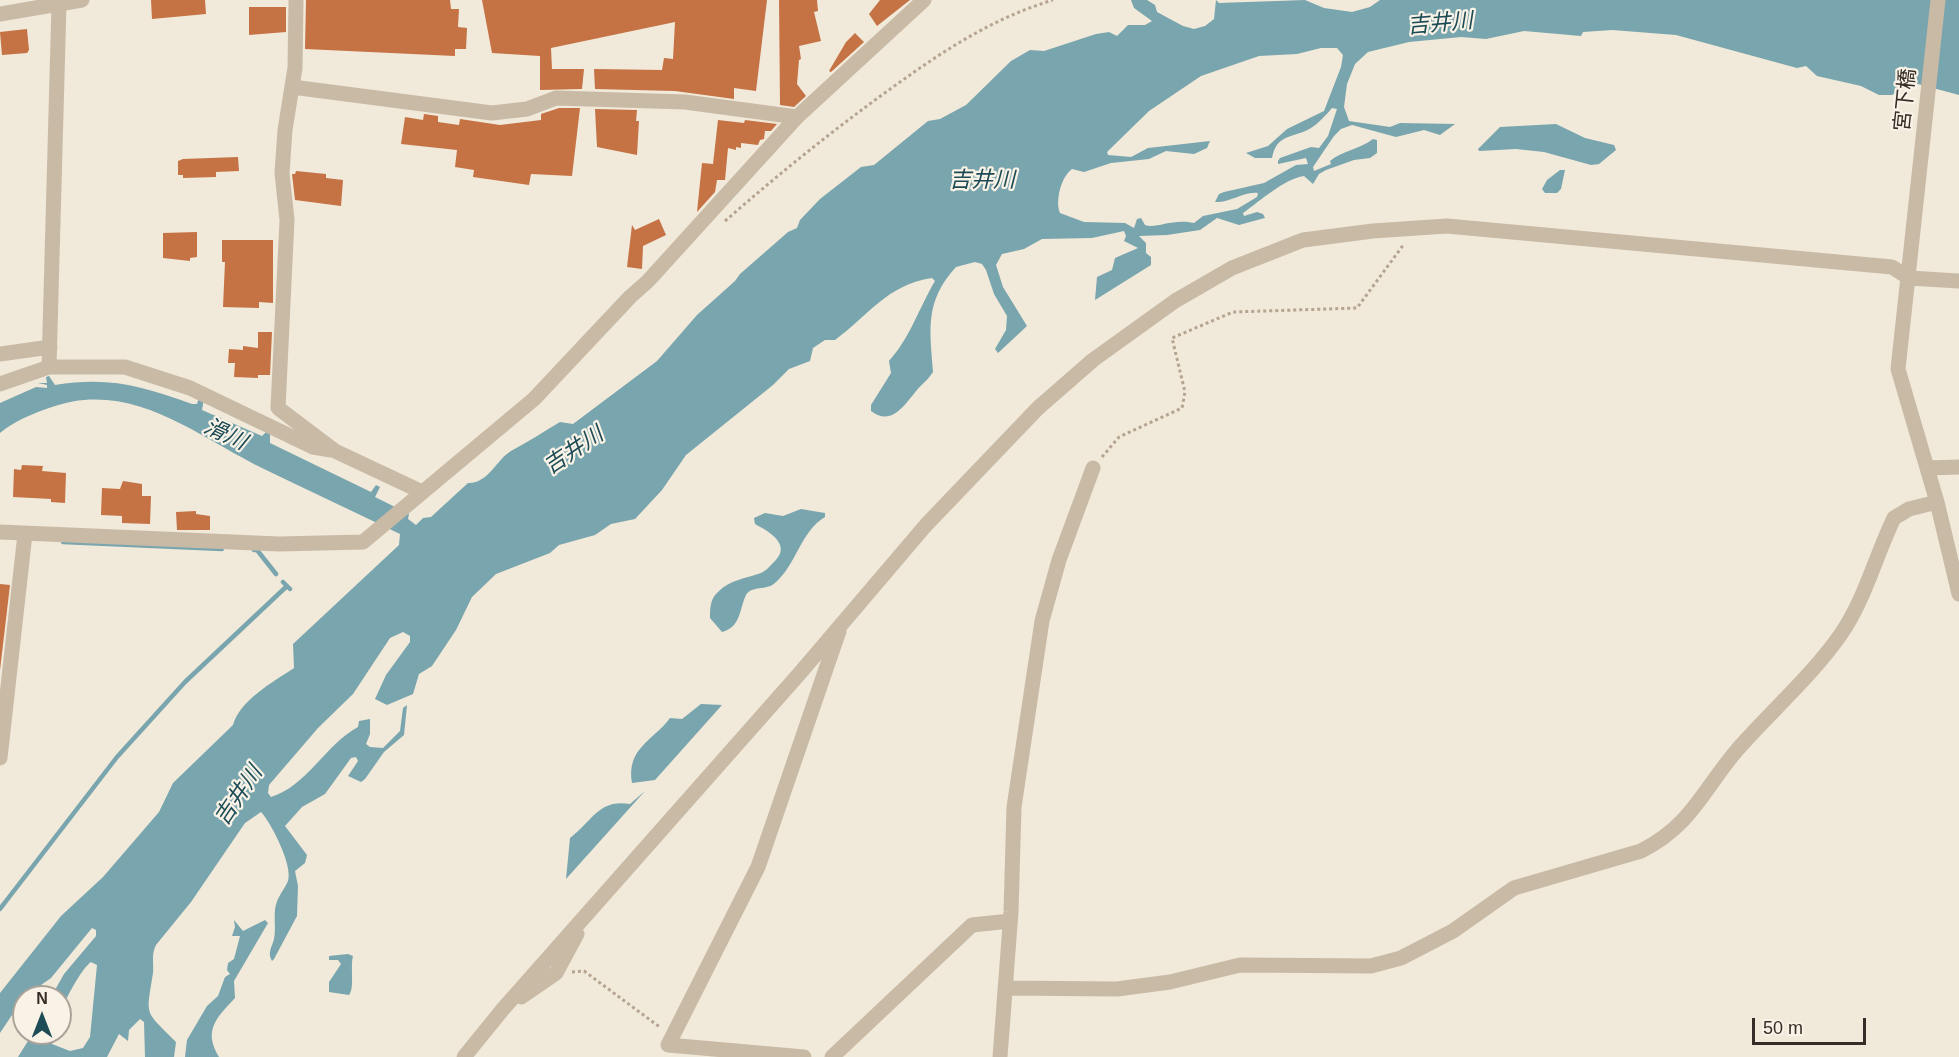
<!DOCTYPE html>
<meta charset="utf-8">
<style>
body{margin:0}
#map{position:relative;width:1959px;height:1057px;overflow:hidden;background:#f1e9d9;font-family:Helvetica,sans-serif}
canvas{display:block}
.north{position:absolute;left:12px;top:985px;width:60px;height:60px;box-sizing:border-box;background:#f9f2e6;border:2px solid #aba39a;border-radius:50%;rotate:0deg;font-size:16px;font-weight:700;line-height:24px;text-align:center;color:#352d27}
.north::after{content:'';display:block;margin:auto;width:21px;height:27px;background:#1d4b56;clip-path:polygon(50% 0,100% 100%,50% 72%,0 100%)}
.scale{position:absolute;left:1752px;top:1018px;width:114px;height:27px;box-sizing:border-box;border:3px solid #352d27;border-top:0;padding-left:8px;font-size:18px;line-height:21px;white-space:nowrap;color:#352d27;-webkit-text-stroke:4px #f9f2e6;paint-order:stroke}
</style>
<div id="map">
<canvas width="1959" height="1057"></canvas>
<div class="north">N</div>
<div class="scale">50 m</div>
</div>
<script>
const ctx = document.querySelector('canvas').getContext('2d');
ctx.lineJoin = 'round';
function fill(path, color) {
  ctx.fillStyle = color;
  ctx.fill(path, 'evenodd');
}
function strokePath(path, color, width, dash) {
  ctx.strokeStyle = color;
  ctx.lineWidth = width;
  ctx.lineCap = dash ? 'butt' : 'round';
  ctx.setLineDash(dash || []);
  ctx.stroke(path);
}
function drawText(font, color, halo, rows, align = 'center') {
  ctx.font = font + ' Helvetica,"Noto Sans JP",sans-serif';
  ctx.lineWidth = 4.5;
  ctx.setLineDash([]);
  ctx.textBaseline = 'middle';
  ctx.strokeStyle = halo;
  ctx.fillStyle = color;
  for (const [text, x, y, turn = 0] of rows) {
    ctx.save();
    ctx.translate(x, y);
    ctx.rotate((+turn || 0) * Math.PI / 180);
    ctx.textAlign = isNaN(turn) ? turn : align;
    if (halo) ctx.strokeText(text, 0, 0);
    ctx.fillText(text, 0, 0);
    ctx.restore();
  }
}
fill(new Path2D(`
 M1131 0H1147L1155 5 1157 12 1183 26 1194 29 1205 26 1214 19 1216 0 1219 3 1305 0 1324 8 1352 12 1370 7 1380 0H1959V95L1918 84 1905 87 1892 95H1879L1861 86 1817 76 1806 66 1797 68 1676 35 1612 30 1583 32 1581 36 1524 31 1486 39 1461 37 1409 42 1368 52 1355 64 1347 84 1344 107 1349 121 1390 127 1400 123 1455 124 1440 135 1424 130 1396 137 1352 125 1341 129 1334 136 1313 167 1314 171 1331 164 1330 161C1342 151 1360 149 1373 139L1377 140V153L1370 158 1354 160 1326 170 1319 174 1313 184 1304 176C1284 179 1260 201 1243 213L1244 216 1257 212 1263 214 1265 218 1261 219 1239 225 1217 218 1200 230 1167 235 1139 236 1146 243V253L1151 257V265L1095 300 1097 277 1112 270 1115 258 1138 248 1124 241 1126 236 1124 231 1092 238 1042 239 1024 249 1002 254 996 265 1003 287 1027 326 998 353 995 349 1006 330 1007 316 994 294 986 270 982 264 975 262 956 267C924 302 930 330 933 372 928 380 922 384 917 390 905 404 892 427 871 411V405L891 373 889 361C910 338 919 308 935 281L932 278C887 285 870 314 835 340H825L813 348 810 361 789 369 773 385 686 455 662 490 635 519 611 524 595 535 559 545 550 553 496 574 472 597 456 630 432 666 419 674 413 694 387 705 375 699 386 675 410 642V636L403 632 390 638 353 694 318 728 269 785 268 793 271 797C307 786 326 744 358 727L359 721 370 719V734L366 744 370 747 383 748 400 731 403 708 407 705 404 735 384 752 365 779 361 782 348 776 358 761 356 757 351 758 325 794 302 807 285 826 307 855 305 863 295 871 298 886 297 916 274 959 272 961C267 953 272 947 274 939 276 929 274 920 275 910 276 898 283 892 288 881 293 866 272 824 261 812L245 823 191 902 156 945C151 955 154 962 153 973 146 1018 144 1009 176 1042L174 1057H145L144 1022 140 1019 129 1030 128 1041 119 1034 107 1057H18L33 1033H54L52 1044 70 1051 83 1048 90 1037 97 965 91 962C81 969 66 999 60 1012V997H51L64 974 96 936V930L92 928 51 978 24 997 0 1033V993L61 916 103 877 159 812 173 783 233 725C240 700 273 682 294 668L293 644 399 545 400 534C355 512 309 491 264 469 194 435 131 378 49 408 32 414 14 421 0 433V403L36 387 47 388V385L38 383H47L46 377 49 376 55 385C108 376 143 386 192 404H197L199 397 204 399 202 410 262 436 266 432 270 434V443L371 492 376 485 380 487 375 497 409 514 408 519 416 525 423 518 431 517 468 483C488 484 497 459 511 451 528 442 543 432 560 422L573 424 657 361 697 315 735 281 740 274 788 232 797 228 800 220 820 199 861 167 874 165 928 121 940 119 966 105 1011 61 1030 50 1044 51 1096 34 1109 32 1117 36 1128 25H1145L1152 21 1134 8ZM1321 48H1337L1343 55 1341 67 1324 111 1287 129 1268 146 1246 153 1255 158H1272C1277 133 1292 139 1311 128 1319 123 1326 115 1332 108L1337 109 1328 136 1319 148 1311 147 1280 158 1278 161V164L1306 158 1308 164 1296 165 1264 183 1224 192 1219 194 1215 202C1231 203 1243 191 1258 193L1257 197 1237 209 1203 216 1194 223C1173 218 1156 229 1145 225L1141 218 1137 219 1134 228 1125 223 1084 222 1060 213C1055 201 1061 177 1072 169L1084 172 1111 163 1149 159 1166 151 1194 154 1207 148 1210 141 1148 148 1131 157 1108 155 1107 152 1149 111 1201 76 1259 56 1297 54Z
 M1556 124 1585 138 1614 145 1616 150 1599 164 1591 165 1544 152 1516 149 1479 151 1478 149 1500 127Z
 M1560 170H1565L1561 189 1557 193H1545L1542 189 1547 180Z
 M801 509 825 513V517C800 532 797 564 775 583 766 591 752 585 746 595 739 610 741 627 722 632L710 618C710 608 710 599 718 592 729 580 747 578 761 573 766 571 771 565 775 561 792 544 768 531 755 524L754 518 765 513 783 516Z
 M701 704 722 705 655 780 632 783C626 748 654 740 670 718L682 719Z
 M645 791 566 879 570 838C593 821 598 799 630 804Z
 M234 920 243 931 265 920 268 923 234 981 235 998C216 1018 203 1031 219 1057H185L187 1040 207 1006 218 996 225 977 230 974 227 970 228 963 234 959 240 936H232L235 927Z
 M348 954 353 956C350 968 355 988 349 995L329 992V982L341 964 338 960H329V956Z`), '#79a5ae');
strokePath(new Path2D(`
 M63 542 222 549
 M254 550H257L276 574
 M283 582 290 589
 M0 909 117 757 185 682 287 586`), '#79a5ae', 4.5);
fill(new Path2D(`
 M151 0H205L206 14 152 19Z
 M306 0H450L451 9H459L458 27 467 28 466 49H455V56L305 49Z
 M482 0H767L756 91 734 88V99L675 91 595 89 594 69 662 70 664 58 673 59 675 22 551 48 552 69H584L582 89 540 90V56L492 53Z
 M779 0H817L818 11 814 12 821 41 799 46 801 59 799 60 797 84 806 96 794 107 780 105Z
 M880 0H910L877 26 869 14Z
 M249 7H286V32L249 35Z
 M27 29 29 50 27 53 2 55 0 32Z
 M855 33 864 42 831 72 829 71 846 42Z
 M559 108H580L572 176 531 174 529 185 473 177 474 170 455 167 457 150 401 144 405 117 423 120 424 114 438 116V122L459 125 460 119 500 125 541 120V114Z
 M595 109 637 110 636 121H639L637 155 597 147Z
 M718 120 744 123 745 120 777 124 771 131H765L764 139 760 140 758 145 741 143V148L736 147V150L728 148 725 180H717L715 192 697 212 702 163 713 164Z
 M238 157 239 171 216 172V177L183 178V175H178V161L183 159Z
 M296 171 326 174V178L343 180 341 206 295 200 292 174H295Z
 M659 219 666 235 643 246 642 269 627 267 632 225 638 235 635 230Z
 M197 232V257L190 258V261L163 258V233Z
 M222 240H273V303L259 302V308L223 307 225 262H222Z
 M258 332H272L270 375H258V378L234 377 235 363H228L229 349 243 350V346L258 348Z
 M22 465 43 466 42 471 66 473 65 503 51 502V499L13 497 14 469 21 470Z
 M123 481 142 484V496H151L150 524 122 523V516L101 515 102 488 120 489Z
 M196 511V514L210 516V530H177L176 512Z
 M0 584 10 585 0 670Z`), '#c57244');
strokePath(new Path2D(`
 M725 221C780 173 833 130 893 87 943 51 993 18 1053 0
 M1102 457 1119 437 1182 408 1185 392 1172 338 1233 312 1357 308 1404 244
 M572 972 584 971 661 1028`), '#b5a490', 3, [3, 3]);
strokePath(new Path2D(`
 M296 0 295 68 285 130 282 173 287 220 278 408 335 451 420 491
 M1938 0 1898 369 1937 502 1959 594
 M0 14 82 0
 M292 87 492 113 527 109 556 98 685 102 797 117
 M0 354 50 347
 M49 367 59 4
 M0 384 49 367H125L190 388 313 447 331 450
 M1927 468 1959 467
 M0 532 279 544 363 542 534 399 630 297 648 281 797 117 924 0
 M0 758 25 534
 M1005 988 1117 989 1170 982 1240 965 1371 966 1401 958 1453 931 1514 888 1641 851C1691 826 1703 790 1737 750 1771 711 1811 677 1841 634 1865 599 1876 555 1894 518L1909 509 1937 502
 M521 997 556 973 577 934
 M464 1057 503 1009 800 673 926 525 1038 408 1093 360 1175 301 1232 268 1303 240 1373 231 1447 226 1892 267 1909 278 1959 281
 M804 1057 668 1045 758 867 839 631
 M832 1057 972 925 1010 921
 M1000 1057 1011 912 1014 807 1042 621 1059 560 1093 468`), '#c9baa6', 15);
drawText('21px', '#352d27', '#f9f2e6', [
 ["宮下橋",1906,100,-84]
]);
drawText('italic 22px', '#1d4b56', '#f9f2e6', [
 ["吉井川",1440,24,-5],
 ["吉井川",982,181],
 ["滑川",225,435,25],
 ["吉井川",574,451,-34],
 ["吉井川",239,796,-56]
]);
</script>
